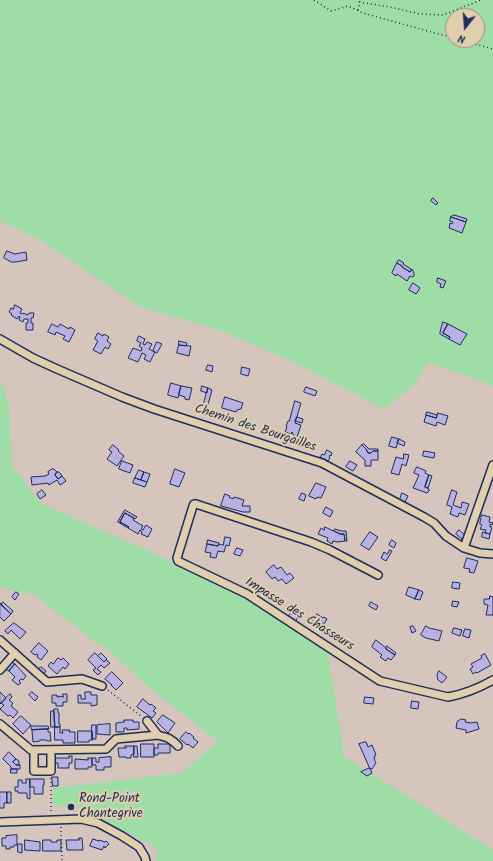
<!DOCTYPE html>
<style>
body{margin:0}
#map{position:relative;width:493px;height:861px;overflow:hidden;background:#d5c5bc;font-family:Kalam,sans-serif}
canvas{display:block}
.north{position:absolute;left:445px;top:8px;width:40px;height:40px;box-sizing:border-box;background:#e1ceac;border:1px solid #928e8d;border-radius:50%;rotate:197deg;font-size:11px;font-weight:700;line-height:16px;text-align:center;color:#1b2f5e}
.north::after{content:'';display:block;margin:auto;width:14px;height:18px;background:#1b2f5e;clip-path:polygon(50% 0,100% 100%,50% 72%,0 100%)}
</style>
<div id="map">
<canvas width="493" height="861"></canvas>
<div class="north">N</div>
</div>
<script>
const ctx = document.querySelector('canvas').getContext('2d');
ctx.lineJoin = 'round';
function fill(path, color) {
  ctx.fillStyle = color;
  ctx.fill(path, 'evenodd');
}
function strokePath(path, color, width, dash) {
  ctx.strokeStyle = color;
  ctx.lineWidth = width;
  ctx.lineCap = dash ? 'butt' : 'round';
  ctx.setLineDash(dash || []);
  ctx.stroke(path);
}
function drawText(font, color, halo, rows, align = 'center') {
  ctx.font = font + ' Kalam,sans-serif';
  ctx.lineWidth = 4;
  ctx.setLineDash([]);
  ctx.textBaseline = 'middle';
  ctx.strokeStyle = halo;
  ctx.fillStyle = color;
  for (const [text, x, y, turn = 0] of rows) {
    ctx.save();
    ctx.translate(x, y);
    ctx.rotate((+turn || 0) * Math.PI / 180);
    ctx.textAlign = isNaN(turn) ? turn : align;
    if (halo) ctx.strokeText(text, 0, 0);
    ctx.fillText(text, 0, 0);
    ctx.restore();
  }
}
fill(new Path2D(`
 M0 0H493V386L428 362 415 384 384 409 285 358 216 329 140 307 40 240 0 221ZM453 16H477V40H453Z
 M0 379 9 403 12 465 40 503 225 585 327 646 344 756 493 850V861H156L157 848 97 817 90 807 53 806V788L182 773 218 741 154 692 102 644H97L77 627 54 611 36 595 4 589 0 586Z`), '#9edda6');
const building = new Path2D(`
 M433 198 438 203 436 205 431 201Z
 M454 215 467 219 466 222 451 217Z
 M451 217 466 222 462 233 449 228 450 223 452 224 453 222 450 221Z
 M7 251 15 254 26 252 27 260 16 262H11L4 258Z
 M399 260 404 263 403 264 411 269V271L410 272 402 267V266L397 263Z
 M397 263 402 266V267L410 272 412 269 414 273V276L412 277 410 276 407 281 397 274 396 276 392 273Z
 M438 278 446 281 443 288 440 287 441 284 437 282Z
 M413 283 420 288 416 294 409 290Z
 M15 305 22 309 20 313 22 314 23 313 28 315 29 313H34L33 318H31V323H33V330H26V323H28V319H24L23 322 19 320 20 317 19 316 17 319 11 315 12 314 9 312 11 308 13 309Z
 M443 322 448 324 443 333 450 337 449 339 440 334Z
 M52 324 58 327 60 324 69 329 70 327 75 330 69 342 63 339 65 336 56 332 55 335 48 332Z
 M448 324 467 334 460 345 449 339 450 337 443 333Z
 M98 333 103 336 104 334 109 337 107 341 111 344 108 349 105 347 101 354 93 350 98 341 95 339Z
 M139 336 145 339 143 344 145 345 147 342 152 344 149 349 155 352 150 362 144 359 146 355 142 353 138 362 128 358 133 348 141 351 142 348 139 346 141 343 137 341Z
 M179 341 187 343 186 346 179 345Z
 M157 342 162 344 157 353 153 351Z
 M179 345 191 346 189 356 177 353Z
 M208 365 213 366 212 372 206 370Z
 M242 367 250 369 248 376 241 374Z
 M171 383 181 386 178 398 168 395Z
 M181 386 192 388 189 400 185 399V397L179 395Z
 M202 386 208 388 207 393 201 391Z
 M306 387 317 391 315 396 304 392Z
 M208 388 212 390 207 408 203 407Z
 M225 397 243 403 241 409 237 410 236 412 222 408Z
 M295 401 301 403 295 423 301 425 297 437 293 435V433L292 432 291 434 285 432 287 427 286 426 288 421H289Z
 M427 412 437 415 436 418 426 415Z
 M438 413 448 416 445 425 437 422 436 426 424 422 426 415 436 418Z
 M297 417 303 419 302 423 295 421Z
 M392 437 399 439 396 448 389 446Z
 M399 439 405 442 404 446 397 443Z
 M364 444 369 449H378V451H373L371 453H368L366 449 362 445Z
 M113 445 119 450 118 451 124 456 117 466 107 459 112 452 109 450Z
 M362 445 366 449 368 453H371L373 451H378V460H371V466H365V460L356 452Z
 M327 450 332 453 331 456 330 455 329 457 330 458 328 461 320 457 322 454 324 455Z
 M424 451 435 453 434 458 423 456Z
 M404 454 409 455 406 466 402 464 399 475 391 473 396 457 403 459Z
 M122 461 133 465 130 473 119 469Z
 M350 461 357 465 353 471 346 467Z
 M417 467 426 471 425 473 429 475 425 487 429 489V491L427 493 413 488 419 475 414 473Z
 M52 469H54L57 472 55 475 58 479 62 476 66 481 60 485 57 480 49 485 48 483 32 485 31 477 45 476 49 474 48 472Z
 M175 469 185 473 179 487 170 484Z
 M139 470 144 472 141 480 135 478Z
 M57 472H59L62 476 58 479 55 475Z
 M144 472 150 474 147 482 141 480Z
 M429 475 432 476 428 488 425 487Z
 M135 478 147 482 145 487 133 483Z
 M316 483 326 487 321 498 317 497 316 499 309 496Z
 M42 490 46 495 40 499 37 494Z
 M452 490 457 492 453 505 461 508 462 502 469 504 465 515 459 513 458 517 450 514 452 507 447 505Z
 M302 493 306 495 304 501 299 499Z
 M402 493 408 496 405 502 400 500Z
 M225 494 230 496 229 497 233 499 234 497 244 500 242 506H250V512H243L221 506Z
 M326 507 333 511 330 517 323 513Z
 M125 510 137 517 135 519 125 513 120 522 129 527 128 528 118 522Z
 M125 513 134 518 133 520 143 526 141 529 143 530 146 525 152 529 148 537 141 534 142 532 140 530 138 534 128 528 129 527 120 522Z
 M482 515 490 517 489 522 493 523 492 525 490 524V527H492L490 534 485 533 486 530 480 529 482 525 480 524Z
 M325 527 340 534H344L345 541 337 542 333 541 332 544 327 541 328 538 318 534 321 528 324 530Z
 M335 529 341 531H346L347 541H345L344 534H340L334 531Z
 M459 530 465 535 462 539 456 534Z
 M370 532 378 537 369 550 361 545Z
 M483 532 490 534 489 539 482 537Z
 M225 537 231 538 229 546 226 545 224 552 218 551 216 558 210 557 211 553 205 552 207 544 218 546 219 544 223 545Z
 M208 540 219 543 218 546 207 544Z
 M392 540 396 543 394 548 389 545Z
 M237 548 243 550 240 556 234 554Z
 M390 550 392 551 386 561 381 558 384 552 387 554Z
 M467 558 478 561 474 573 469 572 470 569 464 568Z
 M274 565 277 569 281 567 287 575 290 573 294 578 286 584 282 579 278 581 275 577 272 579 266 572Z
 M453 582 460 583 459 589 452 588Z
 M409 587 419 590 415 599 406 595Z
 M419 590 423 592 420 600 415 599Z
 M16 592 19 594 15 600 12 597Z
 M490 596 493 597V615H486L488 605 484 604V599H489Z
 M453 601 459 602 457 607 452 606Z
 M3 602 13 611 11 614 1 605Z
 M371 602 378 606 376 610 369 606Z
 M0 603 11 614 4 621 0 617Z
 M291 612 298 617 295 622 288 618Z
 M317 614 323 618 324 617 327 619 324 624 322 623 318 628 311 623Z
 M14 623 26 632 20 639 11 630 8 634 5 631Z
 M413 626 416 631 412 633 410 627Z
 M426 626 429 628 442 631 439 641 426 638 421 635Z
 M454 628 462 630 460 636 452 633Z
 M465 629 471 630 469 638 463 636Z
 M376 640 386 648V649L395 655 391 660 388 658 386 661 380 657 382 655 372 647Z
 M39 643 48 651 41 660 37 657 38 655 37 654 35 655 31 652Z
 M387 646 396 653 395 655 386 649Z
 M95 653 104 662 106 660 110 663 104 668 101 665 97 669 101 672 98 675 93 670 96 668 88 660Z
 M101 653 107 659 104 662 98 656Z
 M485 654 491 665 477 673 476 672 473 674 470 669 473 667 471 664 482 658 481 656Z
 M58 658 61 660 63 658 69 664 65 669 63 667 57 674 48 666 51 662 53 664Z
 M12 662 15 664 9 671 5 669Z
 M15 664 26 676 23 680 21 679 19 681 21 683 18 685 12 680 15 677 9 671Z
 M41 667 46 671 43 675 38 670Z
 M439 671 447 677 442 683 437 679 438 678 437 676Z
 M112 672 123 683 116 690 111 685H112L105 679Z
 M0 692 6 698 1 704 0 703Z
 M32 692 38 697 35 701 29 695Z
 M85 692H91V695H97V705L91 706V703H78V695H81V699H85Z
 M10 694 12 697 9 700 13 703 11 706 18 712 13 718 10 715 8 716 0 709 4 705 1 703Z
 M63 694H67V702H63V706H56V703H52V695H57V697H59V696L63 697Z
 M365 697 374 698 373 704 364 703Z
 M143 699 150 705 151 704 156 708 153 711 156 713 152 718 137 707Z
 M412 701 419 702 418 709 411 708Z
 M54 709H58V713H59V724H60V727H55Z
 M51 711H54L55 727H51Z
 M163 715 175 723 168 733 157 722Z
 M21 716 31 725 23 734 13 724Z
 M461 719 466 720 465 722 471 723 477 722 479 729 466 733V730L456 728 457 722Z
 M124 720H133V722H139V729L127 730V728H124V732H116V723L124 722Z
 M110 724V735L97 734V725Z
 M92 725H96V739H92Z
 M31 726H48L49 729 32 730Z
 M55 727H60V733H63L62 730H70L69 732H75V743H63V740H55Z
 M48 729V732H50L51 741H47L46 740H40V741L33 742 32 730Z
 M78 731H92L93 740H89V742H78Z
 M186 732 188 734 189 733 194 737 193 738 198 742 193 748 188 744 187 745 180 739Z
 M366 742 368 747 372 745 376 755 374 756 375 758 374 759 376 763 372 769H370L359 744Z
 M141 744H154V757H141Z
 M158 744H170V753H158V755H154V748H158Z
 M125 746H134V754L131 755V758H126V757H119L118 748H126Z
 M134 746H137L138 757H134Z
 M9 752 16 759 13 762 16 765H20V769H11V767L3 759Z
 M69 756H72V763H69V768H58V763H54V758H69Z
 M111 757V767H104V770H96V765H92V758H96V762H99V758Z
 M88 758H92V767H88V769H75V759L88 760Z
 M16 759 19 761V765H16L13 762Z
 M370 768 372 773 367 776 361 772Z
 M11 769H17V773H11Z
 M52 777H58V786H53Z
 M26 779H30V799L27 798V793H18V791H15V787H18V780H22V783H26Z
 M30 779H44V785H43V794H34V787H30Z
 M0 792H7V803H4V808H0Z
 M7 792H11V803H7Z
 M17 835V845H14V847H10V849H6V846H2V838H6V836Z
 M79 838H82L83 850H67L66 840H79Z
 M93 839 99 841V840L105 842 106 841 109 844 105 848 104 846 102 850 90 846Z
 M25 840 40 842V851L25 850Z
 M43 840H51V842H57V840H61V851H43Z
 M18 844H22V853L18 852Z`);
fill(building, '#b8b1e2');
strokePath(building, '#1b2f5e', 1);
const street = new Path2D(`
 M0 339 33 358 57 369 122 397 154 409 322 463 424 517 434 523 446 536 464 548 480 553 493 554
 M464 548 493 465
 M378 575 330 550 311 542 196 504H194L193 506 177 558 178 561 247 594 380 681 448 697C464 694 479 688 493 680
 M0 640 47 682 82 679 102 686
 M0 670 15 653
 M147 721 158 735
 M0 724 31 750 106 749 116 739 158 735 168 738 174 742 178 746
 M34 750V771H51V750
 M0 822 81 819 98 823 122 836 139 847 145 857 146 861`);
strokePath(street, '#1b2f5e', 10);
strokePath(new Path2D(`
 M314 0 331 11 348 6 363 13 453 38
 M359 2 390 7 420 14 443 15 481 0
 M358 10 360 0
 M460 40 493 49
 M108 690 142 717
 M51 778V814
 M61 827 62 861`), '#1b2f5e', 1.5, [1, 3]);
strokePath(street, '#e1ceac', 7);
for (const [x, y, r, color] of [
 [71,807,4,"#1b2f5e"]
]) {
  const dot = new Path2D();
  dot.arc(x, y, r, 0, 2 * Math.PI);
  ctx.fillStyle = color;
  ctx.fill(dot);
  strokePath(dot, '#e1ceac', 1.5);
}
drawText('13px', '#1b2f5e', '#e1ceac', [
 ["Chemin des Bourgailles",255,429,18],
 ["Impasse des Chasseurs",299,615,32]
]);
drawText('13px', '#1b2f5e', '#e1ceac', [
 ["Rond-Point",79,800],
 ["Chantegrive",79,815]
], 'left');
</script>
